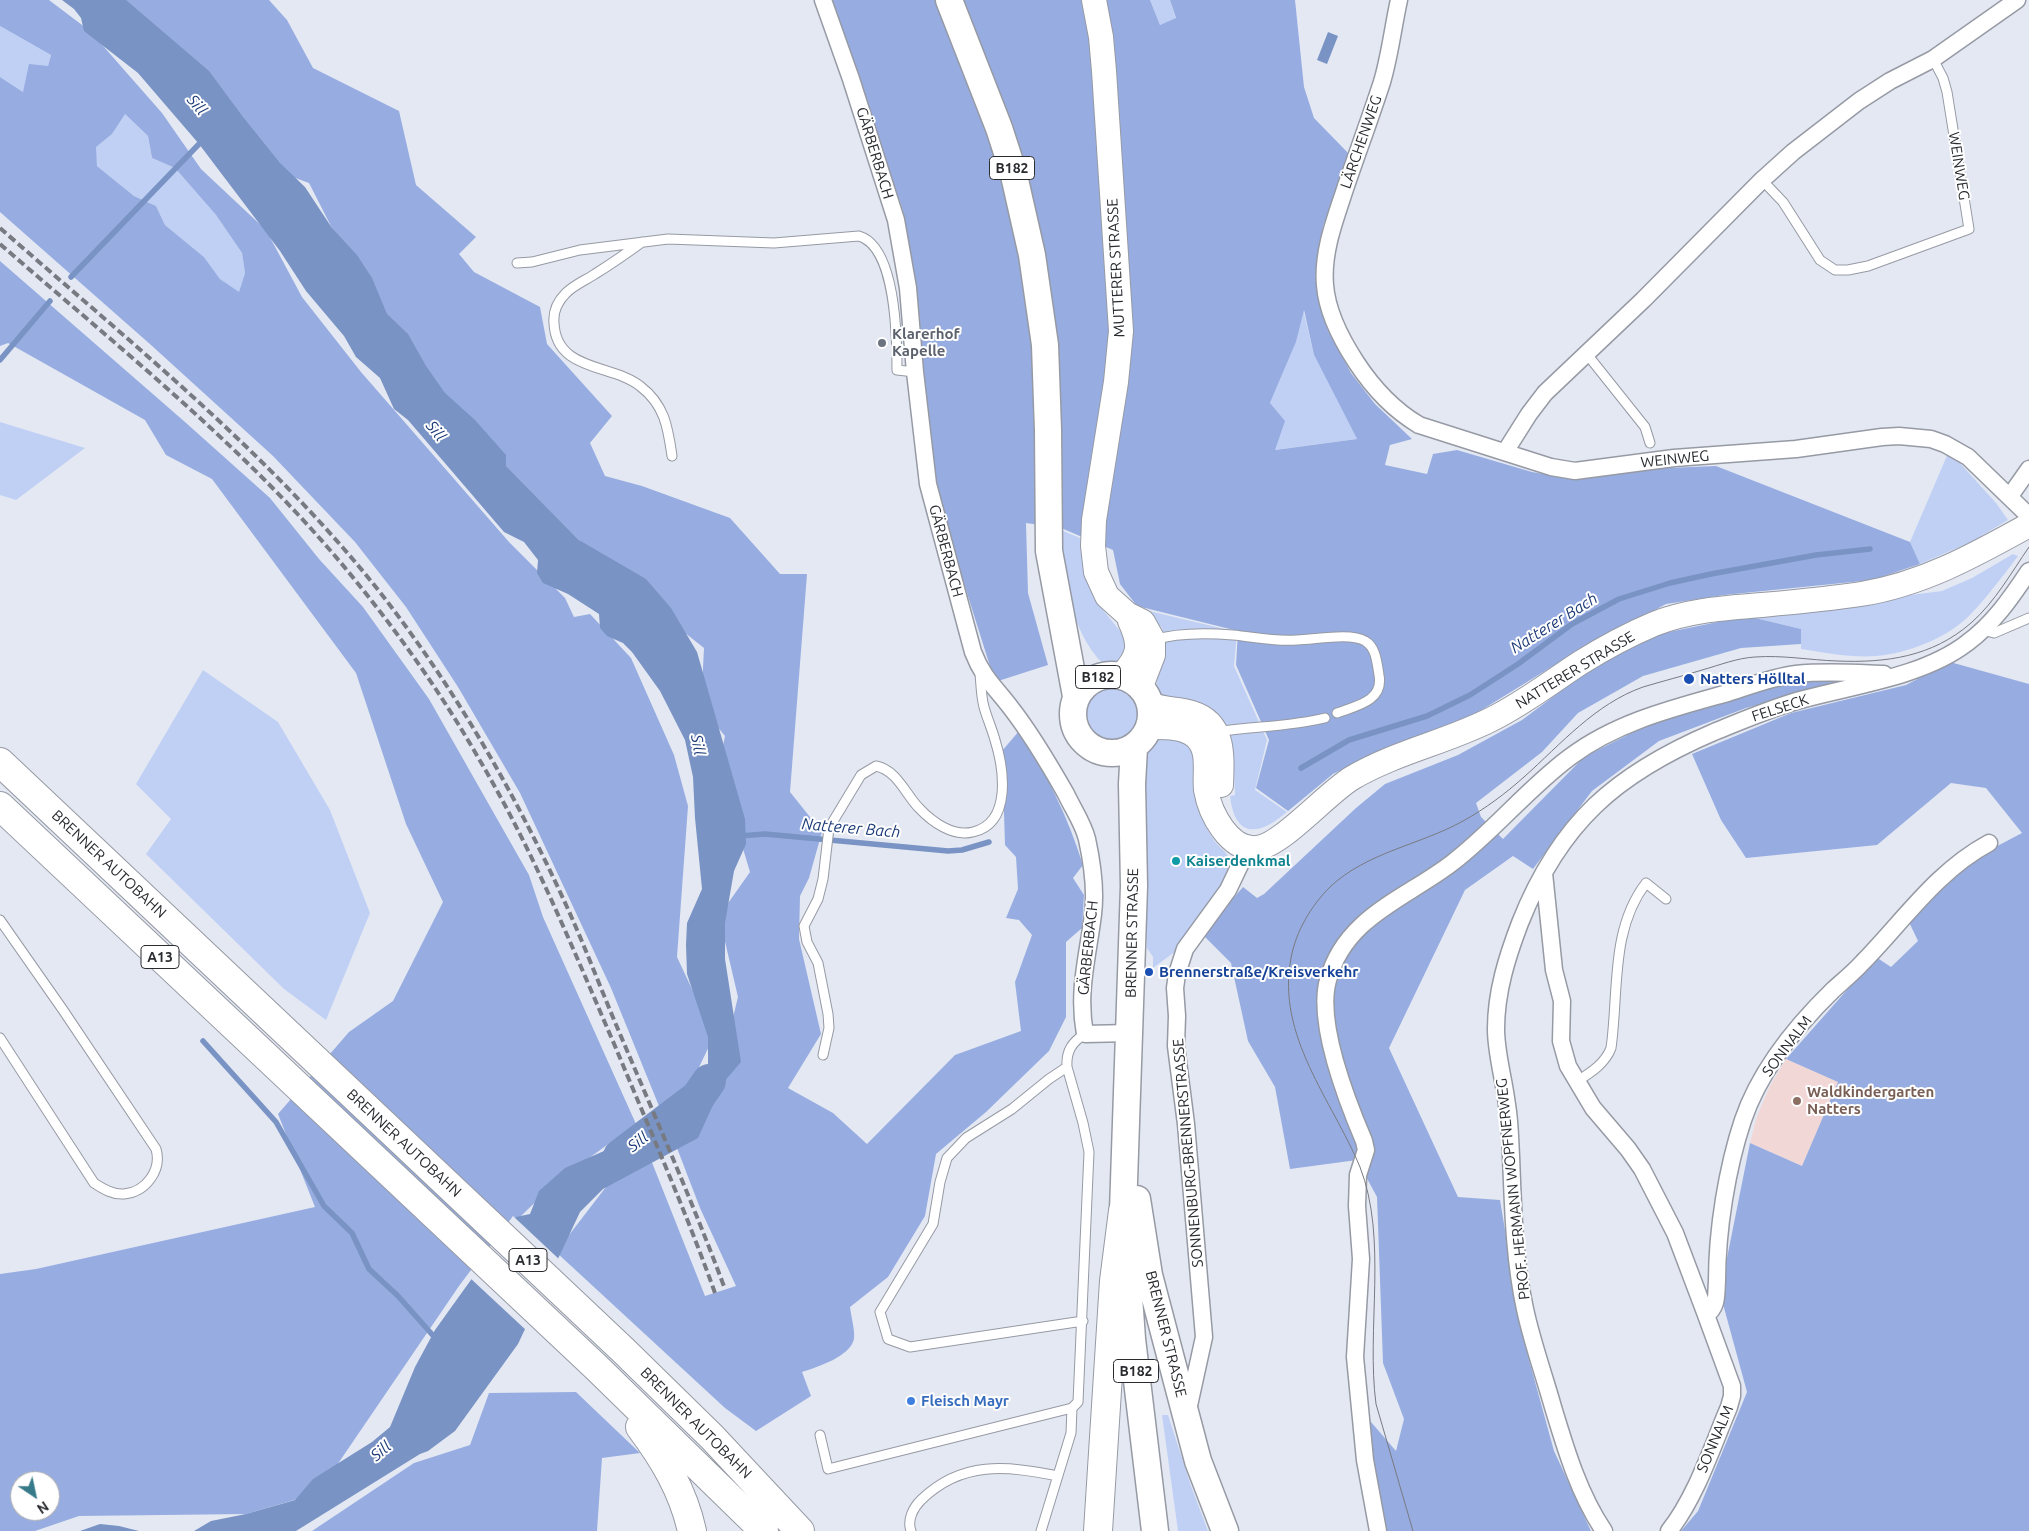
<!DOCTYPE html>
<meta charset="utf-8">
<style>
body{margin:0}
#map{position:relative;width:2029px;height:1531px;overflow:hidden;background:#e4e8f3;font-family:Ubuntu,sans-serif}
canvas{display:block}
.north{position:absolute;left:10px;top:1471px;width:50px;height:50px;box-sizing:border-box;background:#fff;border:1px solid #a9aaac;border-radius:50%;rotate:146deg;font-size:14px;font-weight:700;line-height:20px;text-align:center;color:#292b2f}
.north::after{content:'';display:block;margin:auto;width:18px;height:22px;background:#377a8a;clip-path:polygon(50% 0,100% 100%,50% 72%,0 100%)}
</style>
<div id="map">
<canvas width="2029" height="1531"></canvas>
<div class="north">N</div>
</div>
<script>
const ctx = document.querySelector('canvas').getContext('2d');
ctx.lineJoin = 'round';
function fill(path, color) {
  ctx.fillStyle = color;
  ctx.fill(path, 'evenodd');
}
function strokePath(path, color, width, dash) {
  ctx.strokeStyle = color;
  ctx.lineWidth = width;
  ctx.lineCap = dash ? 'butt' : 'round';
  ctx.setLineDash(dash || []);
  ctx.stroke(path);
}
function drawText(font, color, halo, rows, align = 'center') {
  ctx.font = font + ' Ubuntu,sans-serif';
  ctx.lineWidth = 4;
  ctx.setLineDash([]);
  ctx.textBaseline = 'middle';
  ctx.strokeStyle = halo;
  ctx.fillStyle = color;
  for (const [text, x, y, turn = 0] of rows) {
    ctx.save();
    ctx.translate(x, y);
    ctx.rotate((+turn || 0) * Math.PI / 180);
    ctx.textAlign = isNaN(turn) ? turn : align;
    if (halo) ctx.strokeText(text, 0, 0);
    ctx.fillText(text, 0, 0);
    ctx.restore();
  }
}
fill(new Path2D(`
 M1786 1059 1839 1082 1802 1166 1750 1143 1757 1116 1770 1086Z`), '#f2d7d7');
fill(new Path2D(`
 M1150 0H1170L1176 19 1160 25Z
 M0 26 51 55 48 66 23 92 0 77Z
 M124 113 148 136 152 158 175 168 216 215 242 253 245 273 239 293 220 279 204 257 165 225 156 206 134 196 97 166 95 147 112 134Z
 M1303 309 1314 355 1357 439 1274 450 1270 403 1296 342Z
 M0 422 85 448 16 500 0 495Z
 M1949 451 1996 503 2008 520 1971 542 1920 564 1910 542Z
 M1061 530 1080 538 1087 580 1094 599 1125 637 1127 652C1124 655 1120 661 1116 663 1109 668 1100 662 1096 656 1068 621 1065 573 1061 530Z
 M2013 554 2018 556C2002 577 1986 599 1967 618 1944 639 1908 653 1877 656 1852 658 1826 653 1801 649V629L1747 616 1942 591 1972 578Z
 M1145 610 1237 632 1234 666 1267 740 1255 790 1287 812C1259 836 1235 839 1230 796L1235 795 1234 772 1230 770 1159 693C1152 679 1163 671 1164 657 1164 648 1163 638 1162 628Z
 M203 670 278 722 330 810 370 913 326 1020 284 989 146 854 171 819 136 784Z
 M1080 713a30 30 0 1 1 60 0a30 30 0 1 1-60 0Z
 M1160 738C1173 738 1184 741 1193 750 1197 776 1196 811 1210 834 1220 853 1232 848 1230 874L1180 948 1153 968V957L1147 948V856L1140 771 1145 748 1152 741Z
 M1162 1415H1168L1191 1486 1208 1531H1178Z`), '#c0d0f5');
fill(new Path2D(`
 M0 0H49L90 31 162 113 201 169 266 230 302 297 361 372 509 542 565 598 574 617 590 614 631 658 674 755 688 806 677 957 714 1036 680 1107 661 1111 611 988 520 793 458 687 406 607 355 542 273 456 151 345 0 212V77L23 92 29 64 48 66 51 55 0 26ZM125 114 148 136 152 158 175 168 216 215 242 253 245 273 239 292 220 279 204 257 165 225 156 206 134 196 97 166 96 147 112 134Z
 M124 0H269L287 20 313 68 399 111 416 185 476 237 459 254 474 272 540 307 547 344 612 416 590 443 605 476 642 486 730 518 780 574H807L790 792 822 832 809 878 800 896 799 939 821 1034 788 1088 833 1113 867 1144 955 1055 1021 1031 1015 982 1032 935 1019 920 1006 918 1018 889 1016 857 1005 845 1002 751 1019 731C1046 772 1068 817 1083 865L1073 878 1084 895 1082 928 1066 942V1017L1049 1051 986 1112 936 1154 925 1216 888 1277 850 1307C851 1316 855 1330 854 1339 850 1357 817 1367 802 1372L811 1396 756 1431 725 1408 556 1252 609 1183 651 1160 705 1296 736 1286 700 1208 677 1148 717 1082 738 997 719 916 750 872 735 822 713 795 725 736 701 707 704 648 637 595 588 549 453 413 385 325 337 238 309 183 279 172Z
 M829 0H1150L1160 25 1176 18 1170 0H1295L1304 87 1314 118 1350 155 1323 226 1316 287 1328 330 1351 373 1375 404 1412 439 1390 445 1385 465 1427 474 1433 454 1457 450 1532 472 1573 479 1618 470 1716 466 1910 542 1920 564 1872 580 1724 595 1666 604 1553 666 1467 719 1383 749 1333 774 1288 811 1256 788 1269 740 1236 665 1238 631 1137 606 1120 584 1113 550 1061 528 1026 523 1028 593 1048 665 995 682 939 504 903 211 847 46ZM1304 310 1314 355 1357 439 1275 450 1285 421 1270 403 1296 342Z
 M0 261 185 422 270 498 319 559 363 607 429 699 529 875 543 917 636 1124 556 1182 486 1250 459 1286 318 1493 246 1514 79 1516 35 1531H0V1274L36 1269 315 1207 278 1114 349 1032 393 1001 443 902 406 824 356 673 212 479 166 455 145 420 8 343 0 346ZM20 1481H50V1511H20Z
 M1747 616 1801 629V644L1741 648 1643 676 1578 713 1542 752 1476 803 1481 817 1503 839 1584 757 1651 723 1783 680 1856 679 1746 708 1659 741 1592 791 1533 869 1513 856 1465 890 1389 1048 1458 1197 1500 1200 1523 1338 1554 1451 1591 1531H1374L1365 1415 1396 1451 1404 1419 1383 1363 1377 1197 1357 1160 1290 1169 1275 1087 1248 1041 1231 963 1202 934 1243 887 1257 898 1264 894 1356 808 1385 784 1458 755 1522 720 1585 673 1654 635Z
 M1950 662 2029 684V1531H1681L1698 1511 1747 1392 1720 1293 1750 1143 1802 1166 1838 1082 1786 1059 1876 957 1891 967 1918 941 1909 922 1965 863 2022 833 1986 788 1951 783 1877 845 1746 858 1721 820 1692 754 1791 713 1906 685Z
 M576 1392 640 1453 602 1458 597 1531H312L414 1463 470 1445 489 1393Z`), '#97ade1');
fill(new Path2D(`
 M62 0H126L209 71 243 117 280 163 305 187 332 228 357 255 372 278 387 314 408 334 426 366 445 393 475 420 506 455V466L579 540 646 579 671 608 697 652 745 819 746 844 734 871 725 923V959L741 1062 723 1083 698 1138 603 1189 580 1212 518 1344 455 1431 428 1451 420 1454 296 1531H194L211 1521 246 1514 295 1500 313 1479 372 1442 390 1427 415 1367 435 1330 516 1217 530 1214 539 1191 565 1168 666 1124 693 1096 708 1069V1037L687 974 686 945 687 923 702 889 695 818 693 777 685 740 660 691 632 652 623 643 607 636 600 628 599 614 568 594 543 583 537 573 538 560 524 542 504 532 408 420 394 409 380 378 356 357 344 336 306 291 280 251 199 144 138 73 84 31 81 18 74 9Z
 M1328 32 1338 36 1327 64 1317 60Z
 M100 1524 119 1526 139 1531H80Z`), '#7993c4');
fill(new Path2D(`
 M513 1216 561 1261 527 1331 469 1277Z`), '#e4e8f3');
strokePath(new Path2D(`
 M71 277 199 144 204 142
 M0 360 50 301
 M1301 768 1349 740 1427 716 1470 695 1518 664 1572 624 1619 599 1670 583 1711 574 1816 555 1870 549
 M739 836 765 834 948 851 962 850 989 842
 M203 1041 276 1122 324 1206 352 1233 369 1269 398 1296 437 1340`), '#7993c4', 5.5);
strokePath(new Path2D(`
 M620 1156 698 1097 709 1081`), '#7993c4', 34);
const lane = new Path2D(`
 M1762 180 1783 202 1820 260 1835 270H1848L1868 266 1969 229 1947 92 1943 78 1933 59
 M642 242C627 253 611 264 595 274 586 280 574 285 566 293 558 301 553 312 554 323 556 372 613 364 640 386 665 405 668 428 672 456
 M517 263 532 262 580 250 668 239 774 243 859 236C896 247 897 338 897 370L915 372
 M1586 353 1645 427 1650 443
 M1983 630 1994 633 2029 618
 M1153 640C1176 633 1209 633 1233 635 1254 637 1275 642 1297 640 1314 640 1350 632 1365 641 1376 647 1377 663 1379 675 1384 701 1356 706 1337 713
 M1216 732C1253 726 1289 727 1325 718
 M0 920 63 1010 156 1149C162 1170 146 1192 124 1194 113 1195 103 1189 94 1183L0 1038
 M823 1055 829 1028 828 1014 818 963 807 942 804 926 818 899 823 879 829 828 861 775 876 766C897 770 906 795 919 808 932 822 953 837 973 832 1012 823 1004 769 995 740 992 729 987 718 984 707 981 696 981 684 980 673
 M1067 1067 1049 1079 1012 1109 966 1138 947 1158 940 1182 933 1224 880 1312 888 1339 910 1347 1083 1321
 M1576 1082C1590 1073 1605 1064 1611 1048 1619 992 1610 930 1646 883L1666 899
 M820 1435 828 1469 1072 1408 1078 1402 1089 1152 1083 1123 1067 1067C1066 1051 1072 1042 1085 1034
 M911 1531C907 1520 913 1508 921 1500 962 1460 1007 1466 1058 1476
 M1041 1531 1071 1433 1072 1408`);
const street = new Path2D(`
 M823 0 851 79 896 220 908 288 915 372 928 484 973 652C983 678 995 687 1011 708 1032 735 1049 764 1066 794 1073 809 1083 823 1087 839 1092 862 1096 890 1093 914 1088 956 1077 991 1085 1034L1130 1033
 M1399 0C1393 27 1390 55 1382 82 1371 116 1358 151 1346 186 1336 217 1322 251 1325 285 1327 312 1341 339 1356 362 1373 388 1392 409 1419 425L1551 467 1575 471 1674 458 1796 449 1882 437 1899 436 1931 439 1945 444 1968 457 2029 516
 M1505 452 1529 414 1545 393 1643 300 1762 180 1793 152 1859 101 1890 81 1933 59 2017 0
 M2010 496 2029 469
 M1544 873 1554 970 1562 1001 1561 1041 1568 1066 1593 1108 1628 1149 1642 1169 1675 1233 1706 1315C1718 1307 1716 1294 1717 1281 1717 1230 1727 1168 1743 1120 1760 1070 1795 1027 1833 990 1843 981 1854 972 1863 962 1904 920 1937 871 1989 843
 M1188 1410 1204 1337 1186 1124 1176 1046 1177 1016 1175 988 1177 974 1185 949 1228 890 1248 848
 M1378 1531 1365 1460 1355 1357 1361 1259 1357 1206 1358 1175 1366 1150 1364 1141C1347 1101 1316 1023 1328 980 1345 917 1405 899 1452 863 1494 831 1528 788 1570 757 1615 723 1670 709 1724 694 1747 687 1772 677 1796 674 1825 671 1855 673 1884 674
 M1604 1531C1579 1494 1566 1450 1553 1407 1544 1375 1532 1342 1525 1309 1514 1259 1513 1206 1511 1156 1510 1139 1510 1122 1507 1105 1504 1079 1496 1054 1496 1029 1496 992 1507 957 1520 923 1560 822 1616 774 1714 732 1744 720 1773 707 1804 699 1856 685 1924 676 1967 643 1993 624 2011 598 2029 571
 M1669 1531C1696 1497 1712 1447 1729 1407L1732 1396V1386L1706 1315`);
const secondary = new Path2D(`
 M1094 0 1101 37 1104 71 1121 331 1116 382 1094 520 1093 546 1096 572 1107 596 1127 614 1143 622 1153 640V655L1141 686
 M1122 675C1140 655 1141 645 1130 621
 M1150 704C1164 710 1178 709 1192 713 1225 723 1222 757 1221 785
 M1149 727C1164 727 1183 726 1195 736 1211 750 1204 772 1206 790 1210 813 1229 851 1257 848 1281 846 1327 793 1352 778 1396 752 1447 742 1492 719 1524 703 1551 682 1580 663 1604 648 1628 635 1654 624 1688 610 1726 608 1762 605 1795 602 1828 599 1861 594 1923 584 1975 555 2029 525`);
const primary = new Path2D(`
 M949 0 999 128 1013 171 1032 255 1045 345 1048 430 1049 551 1076 696
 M1073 714a39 39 0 1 1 78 0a39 39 0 1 1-78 0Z
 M1134 747 1132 784 1134 886 1123 1211 1132 1339 1155 1531
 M1137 1199 1149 1275 1165 1336 1198 1461 1225 1531`);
const highway = new Path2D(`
 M0 762 623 1350 712 1437 800 1531
 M0 806 596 1367 764 1531
 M640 1427C664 1459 683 1491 692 1531
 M1098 1531 1114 1281 1123 1211`);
strokePath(lane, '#969aa4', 11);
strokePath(street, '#969aa4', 19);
strokePath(secondary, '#969aa4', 26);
strokePath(primary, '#969aa4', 29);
strokePath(highway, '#969aa4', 30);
strokePath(lane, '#fff', 9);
strokePath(street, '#fff', 16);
strokePath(secondary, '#fff', 24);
strokePath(primary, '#fff', 26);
strokePath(highway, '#fff', 28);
strokePath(new Path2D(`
 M1413 1531 1376 1404C1366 1329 1388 1239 1360 1167 1332 1100 1276 1036 1291 958 1296 931 1311 906 1330 887 1367 852 1420 845 1463 821 1485 809 1506 793 1524 777 1561 744 1595 704 1643 687 1663 681 1683 676 1702 670 1720 665 1737 658 1755 657 1783 655 1809 660 1837 661 1886 663 1932 657 1971 623 1995 602 2011 573 2029 547`), '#787a81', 1);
strokePath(new Path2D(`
 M0 228C131 343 270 454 379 591 455 688 516 795 567 907 586 949 602 992 620 1034 656 1119 693 1203 725 1289
 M0 244C116 345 242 445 341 563 392 624 439 689 479 759 533 850 573 949 615 1046 649 1128 685 1209 715 1293`), '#787a81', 4, [8, 4]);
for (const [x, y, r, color] of [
 [882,343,5,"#6b7280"],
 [1689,679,6,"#1a4fb4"],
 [1176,861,5,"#0f9aa8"],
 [1149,972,5,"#1a4fb4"],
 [1797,1101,5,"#8d6e63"],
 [911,1401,5,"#3f7fe0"]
]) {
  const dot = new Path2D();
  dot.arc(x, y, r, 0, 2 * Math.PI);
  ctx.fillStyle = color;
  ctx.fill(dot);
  strokePath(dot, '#fff', 2);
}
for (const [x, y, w] of [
 [1012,168,45],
 [1098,677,45],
 [160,957,38],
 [528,1260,38],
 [1136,1371,45]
]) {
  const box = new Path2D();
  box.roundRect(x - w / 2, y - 11.5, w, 23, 4);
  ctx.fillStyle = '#fff';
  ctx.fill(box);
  strokePath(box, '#292b2f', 1);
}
drawText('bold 14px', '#292b2f', null, [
 ["B182",1012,168],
 ["B182",1098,677],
 ["A13",160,957],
 ["A13",528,1260],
 ["B182",1136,1371]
]);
drawText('15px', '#292b2f', '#fff', [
 ["LÄRCHENWEG",1361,142,-71],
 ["GÄRBERBACH",875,153,73],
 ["WEINWEG",1959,166,81],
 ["MUTTERER STRASSE",1116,268,-93],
 ["WEINWEG",1675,459,-6],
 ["GÄRBERBACH",946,551,75],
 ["NATTERER STRASSE",1575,670,-31],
 ["FELSECK",1780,708,-18],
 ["BRENNER AUTOBAHN",109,864,43],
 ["BRENNER STRASSE",1132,933,-89],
 ["GÄRBERBACH",1088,948,-84],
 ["SONNALM",1787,1046,-53],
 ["BRENNER AUTOBAHN",404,1143,43],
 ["SONNENBURG-BRENNERSTRASSE",1188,1153,-95],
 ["PROF. HERMANN WOPFNERWEG",1513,1189,-96],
 ["BRENNER STRASSE",1166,1334,76],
 ["BRENNER AUTOBAHN",696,1423,45],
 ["SONNALM",1715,1439,-67]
]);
drawText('bold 15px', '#5b616d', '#fff', [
 ["Klarerhof",892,334],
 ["Kapelle",892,351]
], 'left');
drawText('bold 15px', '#164399', '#fff', [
 ["Natters Hölltal",1700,679],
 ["Brennerstraße/Kreisverkehr",1159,972]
], 'left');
drawText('bold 15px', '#0d838f', '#fff', [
 ["Kaiserdenkmal",1186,861]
], 'left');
drawText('bold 15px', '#785e54', '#fff', [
 ["Waldkindergarten",1807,1092],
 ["Natters",1807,1109]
], 'left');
drawText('bold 15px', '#366cbe', '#fff', [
 ["Fleisch Mayr",921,1401]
], 'left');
drawText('italic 16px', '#1e3c79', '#fff', [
 ["Sill",197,105,50],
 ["Sill",436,431,52],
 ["Natterer Bach",1554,623,-32],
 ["Sill",698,745,80],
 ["Natterer Bach",851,828,5],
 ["Sill",638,1142,-37],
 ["Sill",381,1451,-40]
]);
</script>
